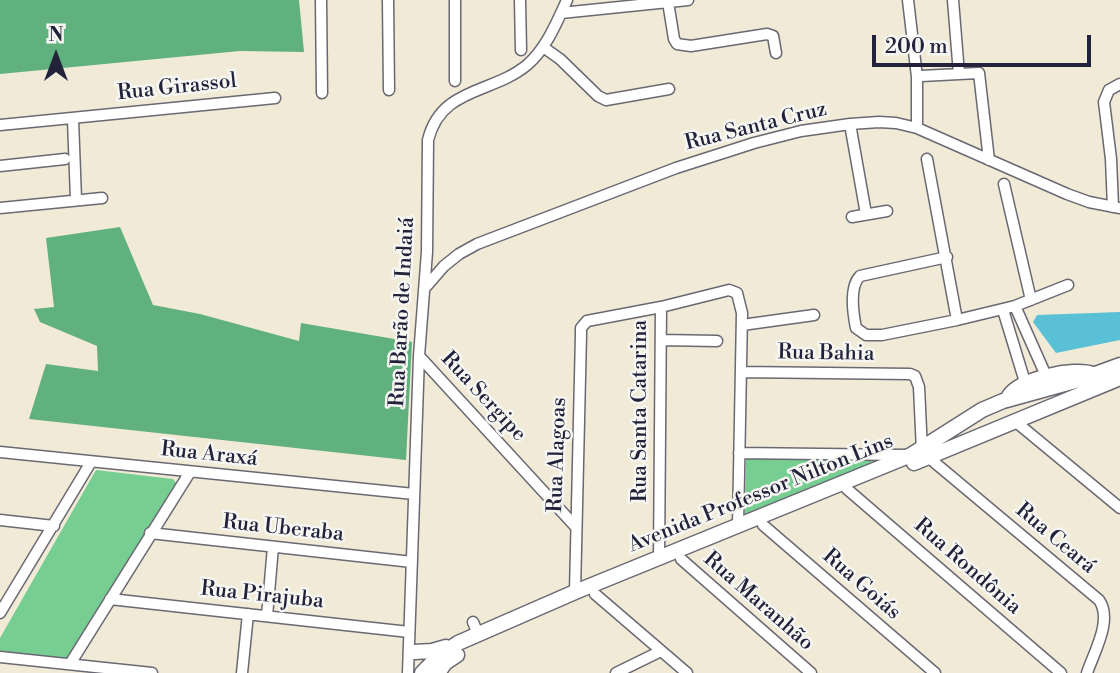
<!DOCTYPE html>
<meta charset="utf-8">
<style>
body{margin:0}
#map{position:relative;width:1120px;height:673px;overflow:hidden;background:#f1ead7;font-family:"Libre Bodoni",serif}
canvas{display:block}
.north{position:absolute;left:21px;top:21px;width:70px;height:70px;-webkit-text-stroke:5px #f6f6f2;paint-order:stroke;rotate:0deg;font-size:19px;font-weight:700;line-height:28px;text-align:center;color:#22223b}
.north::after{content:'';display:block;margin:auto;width:24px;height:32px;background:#22223b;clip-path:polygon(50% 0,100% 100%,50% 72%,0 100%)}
.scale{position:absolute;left:872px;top:35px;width:219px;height:32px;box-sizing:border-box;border:4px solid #22223b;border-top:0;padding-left:9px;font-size:21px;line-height:24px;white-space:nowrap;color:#22223b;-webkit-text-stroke:5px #f6f6f2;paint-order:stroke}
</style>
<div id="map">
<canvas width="1120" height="673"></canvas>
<div class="north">N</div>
<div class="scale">200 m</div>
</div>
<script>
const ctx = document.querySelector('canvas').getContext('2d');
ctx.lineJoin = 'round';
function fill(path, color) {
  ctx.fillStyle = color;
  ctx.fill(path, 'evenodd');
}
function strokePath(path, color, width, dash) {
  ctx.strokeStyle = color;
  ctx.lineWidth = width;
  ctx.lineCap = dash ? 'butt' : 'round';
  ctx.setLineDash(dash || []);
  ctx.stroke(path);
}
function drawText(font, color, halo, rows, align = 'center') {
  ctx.font = font + ' "Libre Bodoni",serif';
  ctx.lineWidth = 5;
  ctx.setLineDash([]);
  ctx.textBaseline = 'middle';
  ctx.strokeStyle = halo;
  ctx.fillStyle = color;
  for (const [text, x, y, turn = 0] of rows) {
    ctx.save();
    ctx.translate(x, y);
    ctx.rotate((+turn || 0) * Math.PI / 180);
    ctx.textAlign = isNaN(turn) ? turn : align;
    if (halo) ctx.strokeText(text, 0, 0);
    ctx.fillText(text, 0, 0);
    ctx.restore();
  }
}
fill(new Path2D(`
 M746 456H907L745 521Z
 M96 470 173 479 178 485 74 660 0 651V638Z`), '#76ce93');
fill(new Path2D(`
 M0 0H299L304 52 240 51 0 74Z
 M120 227 153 305 200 314 299 341 301 323 412 342 406 460 29 419 46 364 98 371 97 346 40 322 34 309 54 307 46 238Z`), '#60b17d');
fill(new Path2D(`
 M1120 312V340L1056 353 1033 322 1037 315Z`), '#59c0d6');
const minor = new Path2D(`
 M321 0 322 93
 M388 0 389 90
 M455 0V81
 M520 0 521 50
 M908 0 917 77V128
 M953 0 959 74 979 73 989 160
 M668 2 674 39 677 44 691 46 767 34 773 36 776 53
 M561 13 688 0
 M543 47 560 59 598 96 606 100 669 89
 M921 76 959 74
 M73 119 76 200
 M850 124 866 214
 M0 125 275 98
 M927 159 957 320
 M0 166 65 159
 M1004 184 1031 300
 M1113 207 1111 159 1104 102 1109 90 1120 84
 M0 208 102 198
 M852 217 887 211
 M947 257 860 276C849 287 853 313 856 328L866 335H882L957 320 1015 306 1068 285
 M424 289 444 266 459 254 477 244 676 168 754 143 801 131 850 124 879 122 896 123 917 128 1067 194 1089 202 1120 208
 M1015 306 1047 378
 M1003 310 1025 382
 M742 325 814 315
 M661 340 717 341
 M419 356 575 526
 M741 372 910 374 915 376 919 387 922 451
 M1016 422 1120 508
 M0 452 414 494
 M739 453 904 455
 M928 457 1099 600C1113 620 1094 652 1087 673
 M847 489 1061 673
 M0 520 54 526
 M763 525 935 673
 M150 533 412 562
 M659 558 661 307
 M681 559 811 673
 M575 592 581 334V328L587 321 661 307 729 290 737 293 742 313 738 526
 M595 594 687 673
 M110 599 409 632
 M0 613 91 462
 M267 616 273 547
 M473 622 478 634
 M0 657 152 673
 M70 664 190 472
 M242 673 248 614
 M408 673 419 356 427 252 428 140C441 87 492 94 527 65 546 49 557 22 567 0
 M616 673 661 651`);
const major = new Path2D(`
 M1009 396C1020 379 1074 367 1093 374
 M914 463 1120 378
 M414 652 432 651 446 647
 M422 673 438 657 458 643 575 592 911 455 982 410 1003 401 1079 380 1120 365
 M438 673 445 663 457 655`);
strokePath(minor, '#6a6872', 13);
strokePath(major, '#6a6872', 17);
strokePath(minor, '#fff', 10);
strokePath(major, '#fff', 14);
drawText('21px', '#22223b', '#f6f6f2', [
 ["Rua Girassol",177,88,-6],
 ["Rua Santa Cruz",756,127,-14],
 ["Rua Barão de Indaiá",403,312,-87],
 ["Rua Bahia",826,354,1],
 ["Rua Sergipe",483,397,47],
 ["Rua Santa Catarina",641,411,-90],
 ["Rua Araxá",209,455,6],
 ["Rua Alagoas",558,455,-88],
 ["Avenida Professor Nilton Lins",761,494,-22],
 ["Rua Uberaba",283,529,6],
 ["Rua Ceará",1055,539,40],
 ["Rua Rondônia",967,567,41],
 ["Rua Goiás",861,585,41],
 ["Rua Pirajuba",262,596,6],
 ["Rua Maranhão",758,602,41]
]);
</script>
